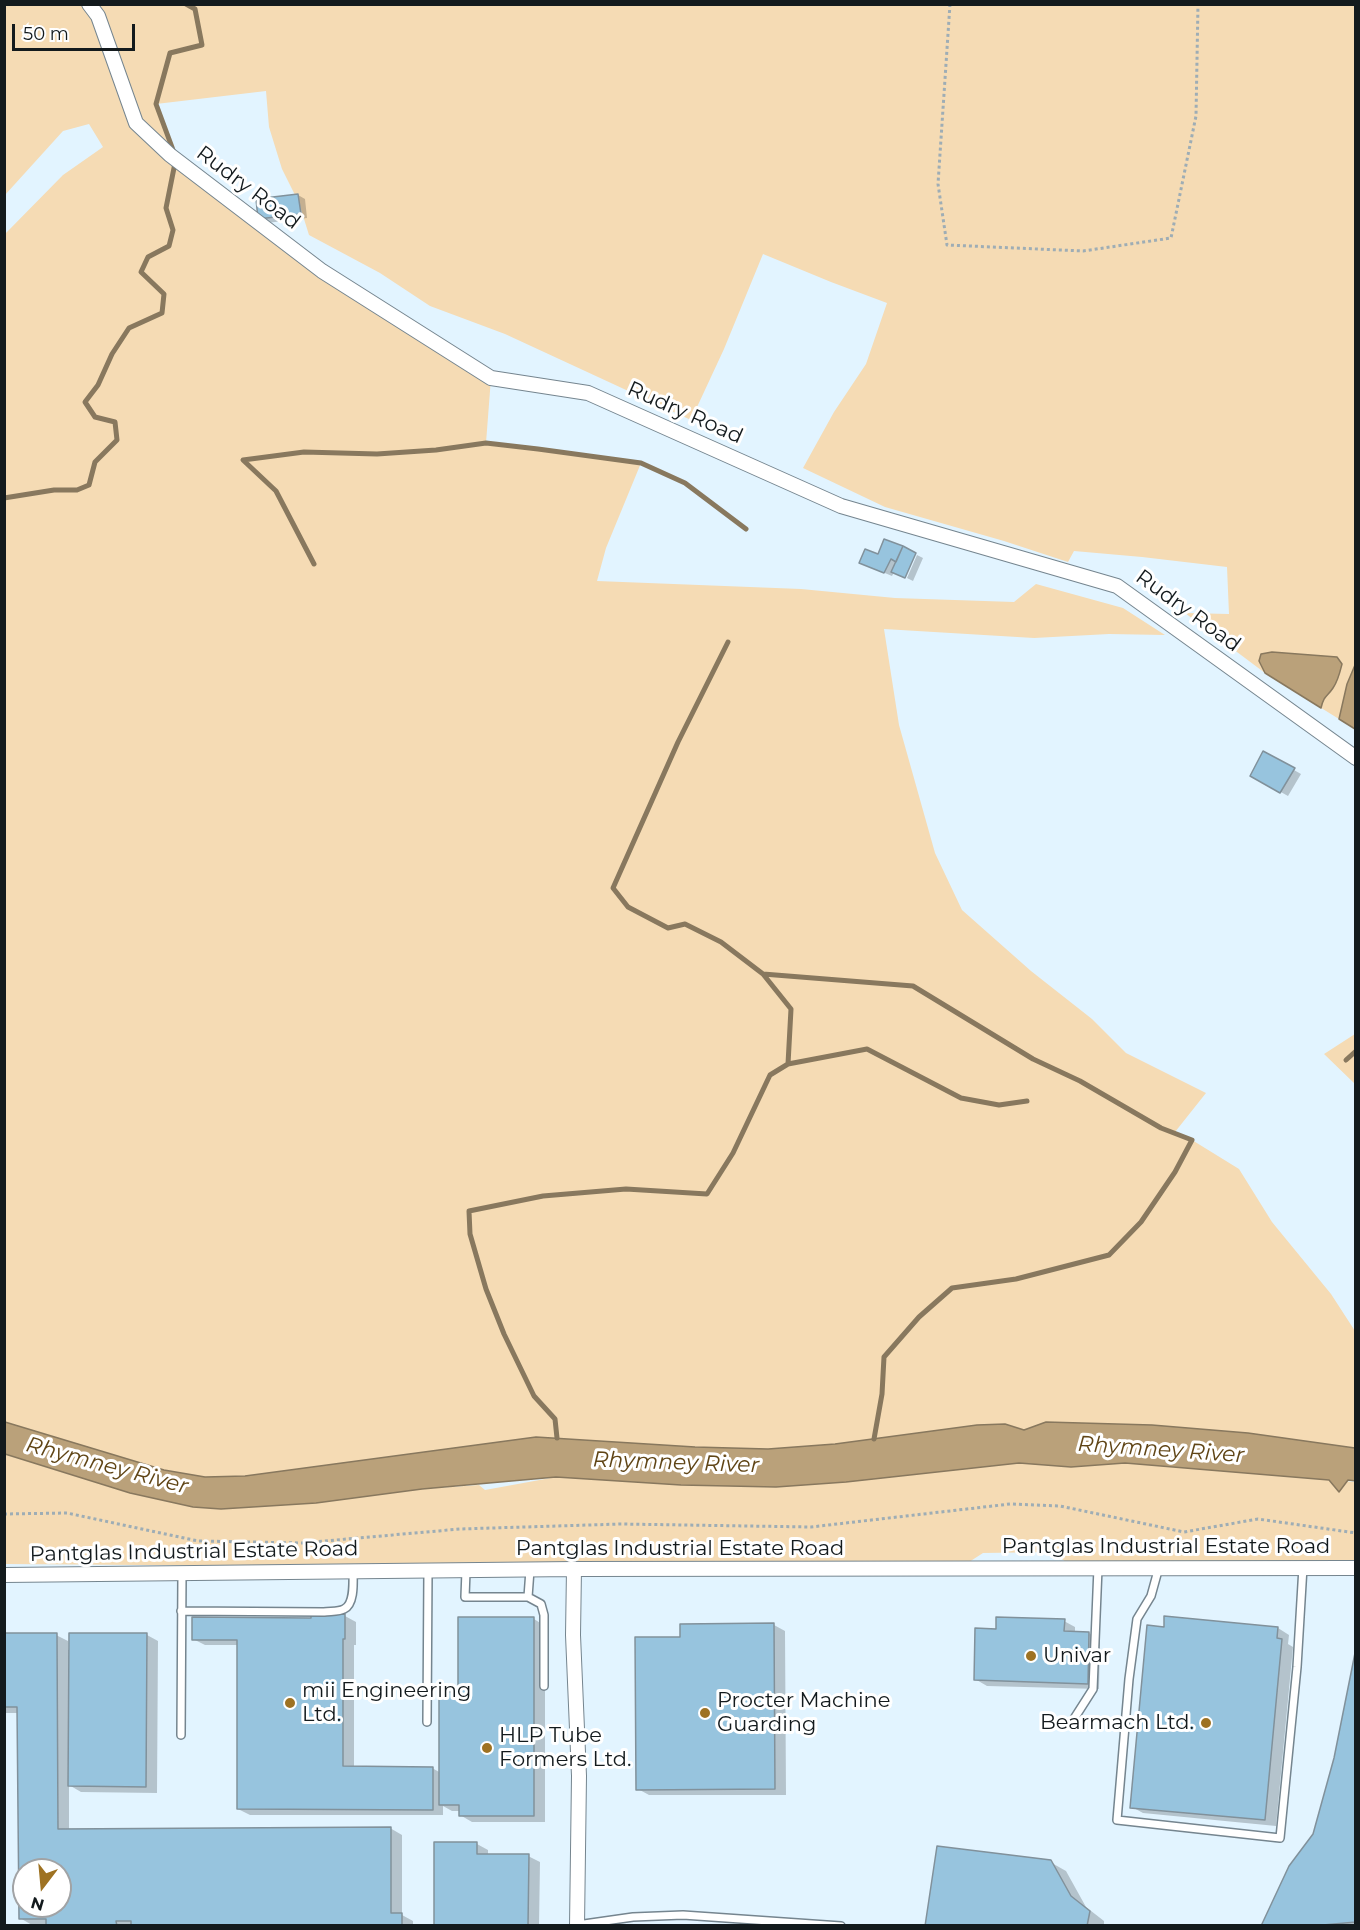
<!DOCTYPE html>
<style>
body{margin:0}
#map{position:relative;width:1360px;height:1930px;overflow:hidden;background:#e2f4ff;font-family:Montserrat,sans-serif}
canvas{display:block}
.frame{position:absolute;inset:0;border:6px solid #131a1d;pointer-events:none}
.north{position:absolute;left:12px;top:1858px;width:60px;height:60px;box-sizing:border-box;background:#fff;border:2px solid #a1a3a5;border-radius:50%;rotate:196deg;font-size:16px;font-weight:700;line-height:24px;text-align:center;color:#131a1d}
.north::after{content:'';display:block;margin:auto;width:21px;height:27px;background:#9e7222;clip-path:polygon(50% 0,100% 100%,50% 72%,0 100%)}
.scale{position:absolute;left:12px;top:24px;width:123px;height:27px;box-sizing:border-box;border:3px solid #131a1d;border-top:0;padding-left:8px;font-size:18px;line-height:21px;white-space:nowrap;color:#131a1d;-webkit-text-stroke:4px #fff;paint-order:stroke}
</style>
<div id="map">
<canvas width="1360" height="1930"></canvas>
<div class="frame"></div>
<div class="north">N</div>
<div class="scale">50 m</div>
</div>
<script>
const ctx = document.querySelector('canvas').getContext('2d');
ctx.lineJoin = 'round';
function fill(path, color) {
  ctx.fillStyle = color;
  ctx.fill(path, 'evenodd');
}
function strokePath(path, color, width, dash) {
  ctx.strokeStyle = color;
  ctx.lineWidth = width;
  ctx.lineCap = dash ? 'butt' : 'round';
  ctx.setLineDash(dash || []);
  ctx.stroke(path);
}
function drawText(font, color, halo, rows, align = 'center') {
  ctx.font = font + ' Montserrat,sans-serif';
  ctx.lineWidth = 6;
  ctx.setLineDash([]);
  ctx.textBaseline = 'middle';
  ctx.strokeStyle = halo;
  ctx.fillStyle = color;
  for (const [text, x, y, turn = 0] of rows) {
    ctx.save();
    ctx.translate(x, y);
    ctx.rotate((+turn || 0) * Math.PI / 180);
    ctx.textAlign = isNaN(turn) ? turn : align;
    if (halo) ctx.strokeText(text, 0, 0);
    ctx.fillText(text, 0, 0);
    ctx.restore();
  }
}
fill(new Path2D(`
 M5 5H1355V729L1265 673 1185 613 1229 614 1227 567 1142 557 1074 551 1068 562 1004 541 885 507 803 468 834 412 866 364 887 303 831 282 763 254 724 349 691 420 505 334 430 306 380 273 309 235 299 203 282 169 269 127 266 91 156 104 176 158 331 277 491 378 486 443 641 463 606 548 597 581 801 589 895 598 1014 602 1036 584 1123 608 1165 635 1109 634 1034 638 884 629 899 725 935 853 962 910 1031 971 1092 1019 1126 1053 1206 1093 1175 1132 1192 1140 1239 1169 1272 1222 1331 1294 1355 1331V1448L1248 1433 1152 1425 1046 1422 1024 1430 1005 1424 835 1444 768 1449 695 1447 536 1437 245 1476 205 1477 164 1470 5 1422V234L63 175 103 147 89 124 63 131 5 195Z
 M1355 1034V1084L1324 1054Z
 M4 1454 130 1493 316 1503 422 1489 479 1485 485 1490 556 1477 612 1480 958 1469 1019 1463 1071 1467 1125 1463 1329 1480 1355 1482V1564L1066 1562 1052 1552 983 1553 966 1564 277 1566 5 1564Z`), '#f5dbb4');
const water = new Path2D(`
 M1272 652 1337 657 1342 664C1340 672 1338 681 1333 688 1327 697 1324 695 1321 708L1265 673 1259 661 1261 654Z
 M1355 665V729L1339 719 1347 684Z
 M5 1422 164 1470 205 1477 245 1476 536 1437 695 1447 768 1449 835 1444 977 1425 1005 1424 1024 1430 1046 1422 1152 1425 1248 1433 1355 1448 1356 1481 1348 1480 1339 1492 1329 1480 1125 1463 1071 1467 1019 1463 846 1482 776 1487 681 1485 556 1477 422 1489 316 1503 221 1509 193 1507 130 1493 5 1454Z`);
fill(water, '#baa17a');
strokePath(water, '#88785e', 1.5);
fill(new Path2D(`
 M298 195 305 199 307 218 267 223 259 219Z
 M914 553 894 572 892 576 868 566 878 556Z
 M917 555 923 558 913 581 907 578Z
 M1264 753 1301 774 1288 796 1252 776Z
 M345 1616 356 1622V1645H354V1768H432L441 1773 460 1693V1619H534L545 1626V1822H472L460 1815V1811H452L443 1806V1815H250L238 1809V1645H205L193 1639 312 1619Z
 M1064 1621 1075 1627V1633H1089L1100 1640 1099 1689 987 1686 975 1679 998 1630Z
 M681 1625H774L785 1631 786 1795H649L638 1789 682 1638Z
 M1278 1628 1289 1635 1288 1644 1293 1647 1276 1826 1143 1813 1132 1807Z
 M4 1635H56L68 1641V1650L147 1635 158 1641 157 1793 81 1792 69 1785V1830L390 1828 402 1835V1915L413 1921V1926H48L32 1925 20 1918 19 1713H4ZM24 1870H60V1906H24Z
 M1356 1656V1926H1263L1314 1835 1336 1758Z
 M477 1844 488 1850V1855L528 1856 540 1862 539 1926H435Z
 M1050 1862 1066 1871 1086 1907 1104 1921V1926H927Z`), '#0003');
strokePath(new Path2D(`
 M4 498 54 490H77L89 485 95 462 117 440 115 422 95 417 85 402 98 385 112 354 129 328 162 313 164 294 141 272 148 257 169 246 173 230 166 208 176 158 156 104 170 53 202 45 195 9 186 4
 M314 564 276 491 243 460 304 452 377 454 436 450 486 443 538 449 641 463 685 483 746 529
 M728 642 678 742 613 888 628 907 668 928 685 924 721 942 763 974
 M1346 1060 1356 1051
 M788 1064 867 1049 961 1098 999 1105 1027 1101
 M557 1438 555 1419 534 1396 504 1334 486 1289 470 1234 469 1211 543 1196 626 1189 707 1194 733 1153 770 1075 788 1064 791 1009 763 974 913 986 1033 1059 1080 1081 1161 1128 1192 1140 1175 1172 1141 1222 1109 1255 1016 1279 952 1288 919 1317 884 1357 882 1394 874 1439`), '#88785e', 5);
const building = new Path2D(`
 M298 194 301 214 258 219 256 199Z
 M884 539 903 546 896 562 891 559 884 573 859 563 865 549 878 554Z
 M903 546 916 553 905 578 891 572Z
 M1263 751 1295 768 1280 793 1250 776Z
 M345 1614V1639H343V1766L433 1767V1810L237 1809V1640H192V1617L311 1618V1615Z
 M1164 1616 1278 1627 1277 1638 1282 1639 1265 1820 1130 1808 1147 1625 1164 1627Z
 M458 1617H534V1816H459V1805H439V1692H458Z
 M996 1617 1065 1619 1064 1631 1089 1632 1088 1684 974 1680 975 1628 996 1629Z
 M774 1623 775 1789 636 1790 635 1637H680V1624Z
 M4 1633H57L58 1829 391 1827V1913H402V1926H131V1921H116L117 1926H46V1919H19L17 1707H4ZM24 1870H60V1906H24Z
 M69 1633H147L146 1787 68 1786Z
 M1356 1648V1922L1312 1926H1261L1289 1866 1313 1834 1334 1758Z
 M434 1842H477V1854H529L528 1926H434Z
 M937 1846 1051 1860 1071 1896 1090 1911 1087 1926H925Z`);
fill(building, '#97c4de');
strokePath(building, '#81919b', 1.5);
const service = new Path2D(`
 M1159 1567 1151 1596 1137 1619 1129 1679 1117 1820 1280 1838 1297 1667 1303 1567
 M530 1570 528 1597 541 1604 544 1615V1686
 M466 1571 465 1597H528
 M181 1611 324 1612C330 1611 339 1612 344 1609 355 1604 353 1581 353 1571
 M427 1722 428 1571
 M1070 1725 1093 1689 1098 1568
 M181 1735 182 1574
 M577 1925 633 1917 683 1915 841 1926`);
const minor = new Path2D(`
 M89 4 98 16 136 123 170 155 322 271 491 378 588 393 841 506 1117 586 1356 758
 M574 1569 573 1635 579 1776 577 1926
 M4 1575 574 1569 1356 1568`);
strokePath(service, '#75858f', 10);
strokePath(minor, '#75858f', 16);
strokePath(new Path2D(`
 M950 4 938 184 947 245 1083 251 1171 238 1196 116 1198 4
 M4 1514 67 1513 198 1541 302 1543 460 1529 621 1524 811 1527 1010 1504 1060 1506 1184 1532 1258 1519 1356 1533`), '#9eadb5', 3, [3, 3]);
strokePath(service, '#fff', 7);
strokePath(minor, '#fff', 14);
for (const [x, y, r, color] of [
 [1031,1656,6,"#9e7222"],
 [290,1703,6,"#9e7222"],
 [705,1713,6,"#9e7222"],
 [1206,1723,6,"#9e7222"],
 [487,1748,6,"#9e7222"]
]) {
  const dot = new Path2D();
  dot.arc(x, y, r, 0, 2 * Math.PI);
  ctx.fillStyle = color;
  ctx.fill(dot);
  strokePath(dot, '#fff', 2);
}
drawText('21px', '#131a1d', '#fff', [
 ["Rudry Road",248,188,37],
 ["Rudry Road",685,413,24],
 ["Rudry Road",1188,611,36],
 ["Pantglas Industrial Estate Road",1166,1547],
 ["Pantglas Industrial Estate Road",680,1549],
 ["Pantglas Industrial Estate Road",194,1552,-1]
]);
drawText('21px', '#131a1d', '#fff', [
 ["Univar",1043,1656],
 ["mii Engineering",302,1691],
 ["Ltd.",302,1715],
 ["Procter Machine",717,1701],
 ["Guarding",717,1725],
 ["Bearmach Ltd.",1194,1723,"right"],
 ["HLP Tube",499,1736],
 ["Formers Ltd.",499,1760]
], 'left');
drawText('italic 22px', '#604516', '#fff', [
 ["Rhymney River",1161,1450,4],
 ["Rhymney River",676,1463,2],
 ["Rhymney River",107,1466,15]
]);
</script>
